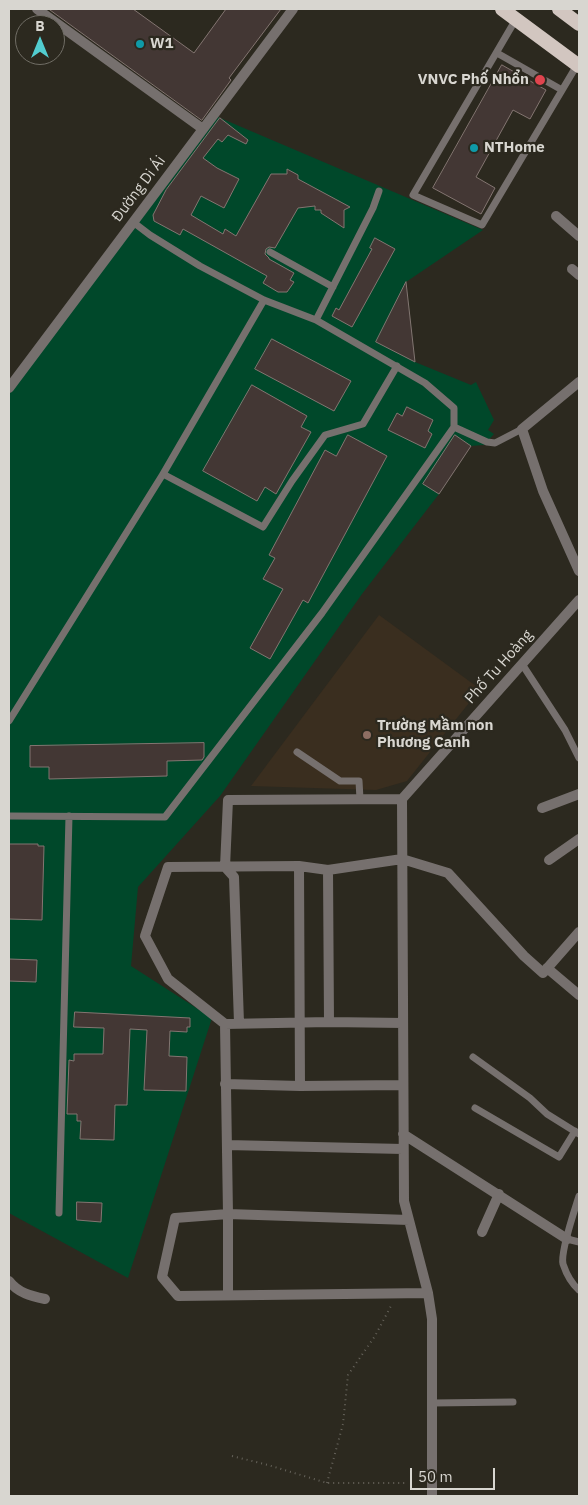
<!DOCTYPE html>
<meta charset="utf-8">
<style>
body{margin:0}
#map{position:relative;width:588px;height:1505px;overflow:hidden;background:#2c291f;font-family:"IBM Plex Sans",sans-serif}
canvas{display:block}
.frame{position:absolute;inset:0;border:10px solid #d8d6d0;pointer-events:none}
.north{position:absolute;left:15px;top:15px;width:50px;height:50px;box-sizing:border-box;background:#2c291f;border:1px solid #716e66;border-radius:50%;rotate:0deg;font-size:14px;font-weight:700;line-height:20px;text-align:center;color:#d8d6d0}
.north::after{content:'';display:block;margin:auto;width:18px;height:22px;background:#52cdd0;clip-path:polygon(50% 0,100% 100%,50% 72%,0 100%)}
.scale{position:absolute;left:410px;top:1468px;width:85px;height:22px;box-sizing:border-box;border:2px solid #d8d6d0;border-top:0;padding-left:6px;font-size:15px;line-height:18px;white-space:nowrap;color:#d8d6d0;-webkit-text-stroke:4px #2c291f;paint-order:stroke}
</style>
<div id="map">
<canvas width="588" height="1505"></canvas>
<div class="frame"></div>
<div class="north">B</div>
<div class="scale">50 m</div>
</div>
<script>
const ctx = document.querySelector('canvas').getContext('2d');
ctx.lineJoin = 'round';
function fill(path, color) {
  ctx.fillStyle = color;
  ctx.fill(path, 'evenodd');
}
function strokePath(path, color, width, dash) {
  ctx.strokeStyle = color;
  ctx.lineWidth = width;
  ctx.lineCap = dash ? 'butt' : 'round';
  ctx.setLineDash(dash || []);
  ctx.stroke(path);
}
function drawText(font, color, halo, rows, align = 'center') {
  ctx.font = font + ' "IBM Plex Sans",sans-serif';
  ctx.lineWidth = 4.5;
  ctx.setLineDash([]);
  ctx.textBaseline = 'middle';
  ctx.strokeStyle = halo;
  ctx.fillStyle = color;
  for (const [text, x, y, turn = 0] of rows) {
    ctx.save();
    ctx.translate(x, y);
    ctx.rotate((+turn || 0) * Math.PI / 180);
    ctx.textAlign = isNaN(turn) ? turn : align;
    if (halo) ctx.strokeText(text, 0, 0);
    ctx.fillText(text, 0, 0);
    ctx.restore();
  }
}
fill(new Path2D(`
 M379 615 480 689 407 781 376 790 251 786Z`), '#3a2e1f');
fill(new Path2D(`
 M218 117 483 230 406 282 415 362 471 385 476 382 494 420 488 430 494 434 484 445 470 446 439 494 362 594 220 796 138 887 131 966 212 1018 128 1278 9 1213V394Z`), '#00482a');
const building = new Path2D(`
 M49 9H133L194 53 226 9H281L229 78 231 80 202 120Z
 M502 65 546 90 530 119 513 110 476 177 495 188 481 214 433 188Z
 M220 118 248 140 246 144 228 135 222 142 218 139 203 158 217 168 239 179 224 208 201 196 191 215 223 234 225 229 236 236 271 174H287V169L298 175V179L350 207 344 210V228L321 213V210H315V206L298 208 275 248 269 247 266 249 265 254 269 258V259L294 273 290 280 294 282 287 292H278L263 283 267 276 183 229 180 235 154 221 153 215 166 190Z
 M375 238 395 249 352 327 332 316 336 308 339 310 372 249 370 248Z
 M406 282 415 362 376 342Z
 M272 339 351 381 334 411 255 369Z
 M252 385 307 416 301 427 311 432 276 494 265 487 257 501 203 471Z
 M407 407 433 420 428 431 432 434 425 448 388 430 397 413 402 416Z
 M348 435 387 456 308 603 303 600 270 659 250 648 283 589 263 579 275 558 269 555 325 450 336 456Z
 M455 435 471 446 439 494 423 484Z
 M204 743V757L202 760 167 761V776L49 779V767H30V746Z
 M9 844H38V846H44L42 920 9 919Z
 M9 959 37 960 36 982 9 981Z
 M75 1012 190 1018V1027H187V1032L170 1031 169 1056 187 1057 186 1091 144 1090 147 1030 130 1029 127 1105H115L114 1140 80 1139 81 1121H77V1114H67L69 1060 74 1061V1054H103L104 1028 74 1027Z
 M77 1202 102 1203 101 1222 77 1220Z`);
fill(building, '#433734');
strokePath(building, '#837571', 1);
strokePath(new Path2D(`
 M232 1456 268 1465 327 1483H407
 M327 1483 343 1424 348 1375 375 1336 392 1304`), '#66635b', 2, [1, 4]);
strokePath(new Path2D(`
 M516 19 413 195 482 225 577 65
 M497 53 562 90
 M133 222 150 235 200 266 264 300 316 320 425 383 454 408V427L487 442 495 443 522 429
 M270 252 333 287
 M316 320 373 208 379 191
 M163 474 263 527 292 481 325 435 363 424 397 366
 M522 664 565 730 579 758
 M9 721 163 474 264 300
 M297 752 340 781H359L360 799
 M9 816 165 817 322 613 454 427
 M473 1057 530 1098 547 1114 579 1134
 M475 1108 559 1157 575 1131
 M579 1196C575 1209 560 1252 563 1264 566 1273 572 1284 579 1290
 M59 1213 69 816
 M567 1239 579 1242
 M432 1403 513 1402`), '#76706e', 7);
strokePath(new Path2D(`
 M37 9 203 129
 M556 216 579 236
 M572 269 579 275
 M579 382 522 429 543 491 579 571
 M9 388 293 9
 M402 799 404 1201 428 1293 432 1319V1496
 M402 799 579 600
 M542 808 579 794
 M549 860 579 839
 M299 866 300 1086
 M328 870 329 1022
 M547 968 579 995
 M239 1023 234 877 225 867 228 800 402 799
 M403 1023 329 1022 225 1024 168 979 145 936 168 867 299 866 328 870 402 859 448 873 524 956 543 973 579 932
 M225 1024 228 1214V1295
 M225 1084 300 1086 402 1085
 M403 1134 567 1239
 M227 1145 403 1149
 M409 1220 228 1214 175 1218 162 1277 178 1296 428 1293
 M482 1232 499 1194
 M9 1281C18 1293 31 1296 45 1299`), '#76706e', 10);
strokePath(new Path2D(`
 M502 9 579 66
 M559 9 579 24`), '#d2c6c0', 14);
for (const [x, y, r, color] of [
 [140,44,5,"#0f9aa8"],
 [540,80,6,"#e0444e"],
 [474,148,5,"#0f9aa8"],
 [367,735,5,"#8d6e63"]
]) {
  const dot = new Path2D();
  dot.arc(x, y, r, 0, 2 * Math.PI);
  ctx.fillStyle = color;
  ctx.fill(dot);
  strokePath(dot, '#2c291f', 2);
}
drawText('bold 15px', '#d8d6d0', '#2c291f', [
 ["W1",150,44],
 ["VNVC Phố Nhổn",529,80,"right"],
 ["NTHome",484,148],
 ["Trường Mầm non",377,726],
 ["Phương Canh",377,743]
], 'left');
drawText('15px', '#d8d6d0', '#2c291f', [
 ["Đường Di Ái",139,189,-53],
 ["Phố Tu Hoàng",499,667,-48]
]);
</script>
